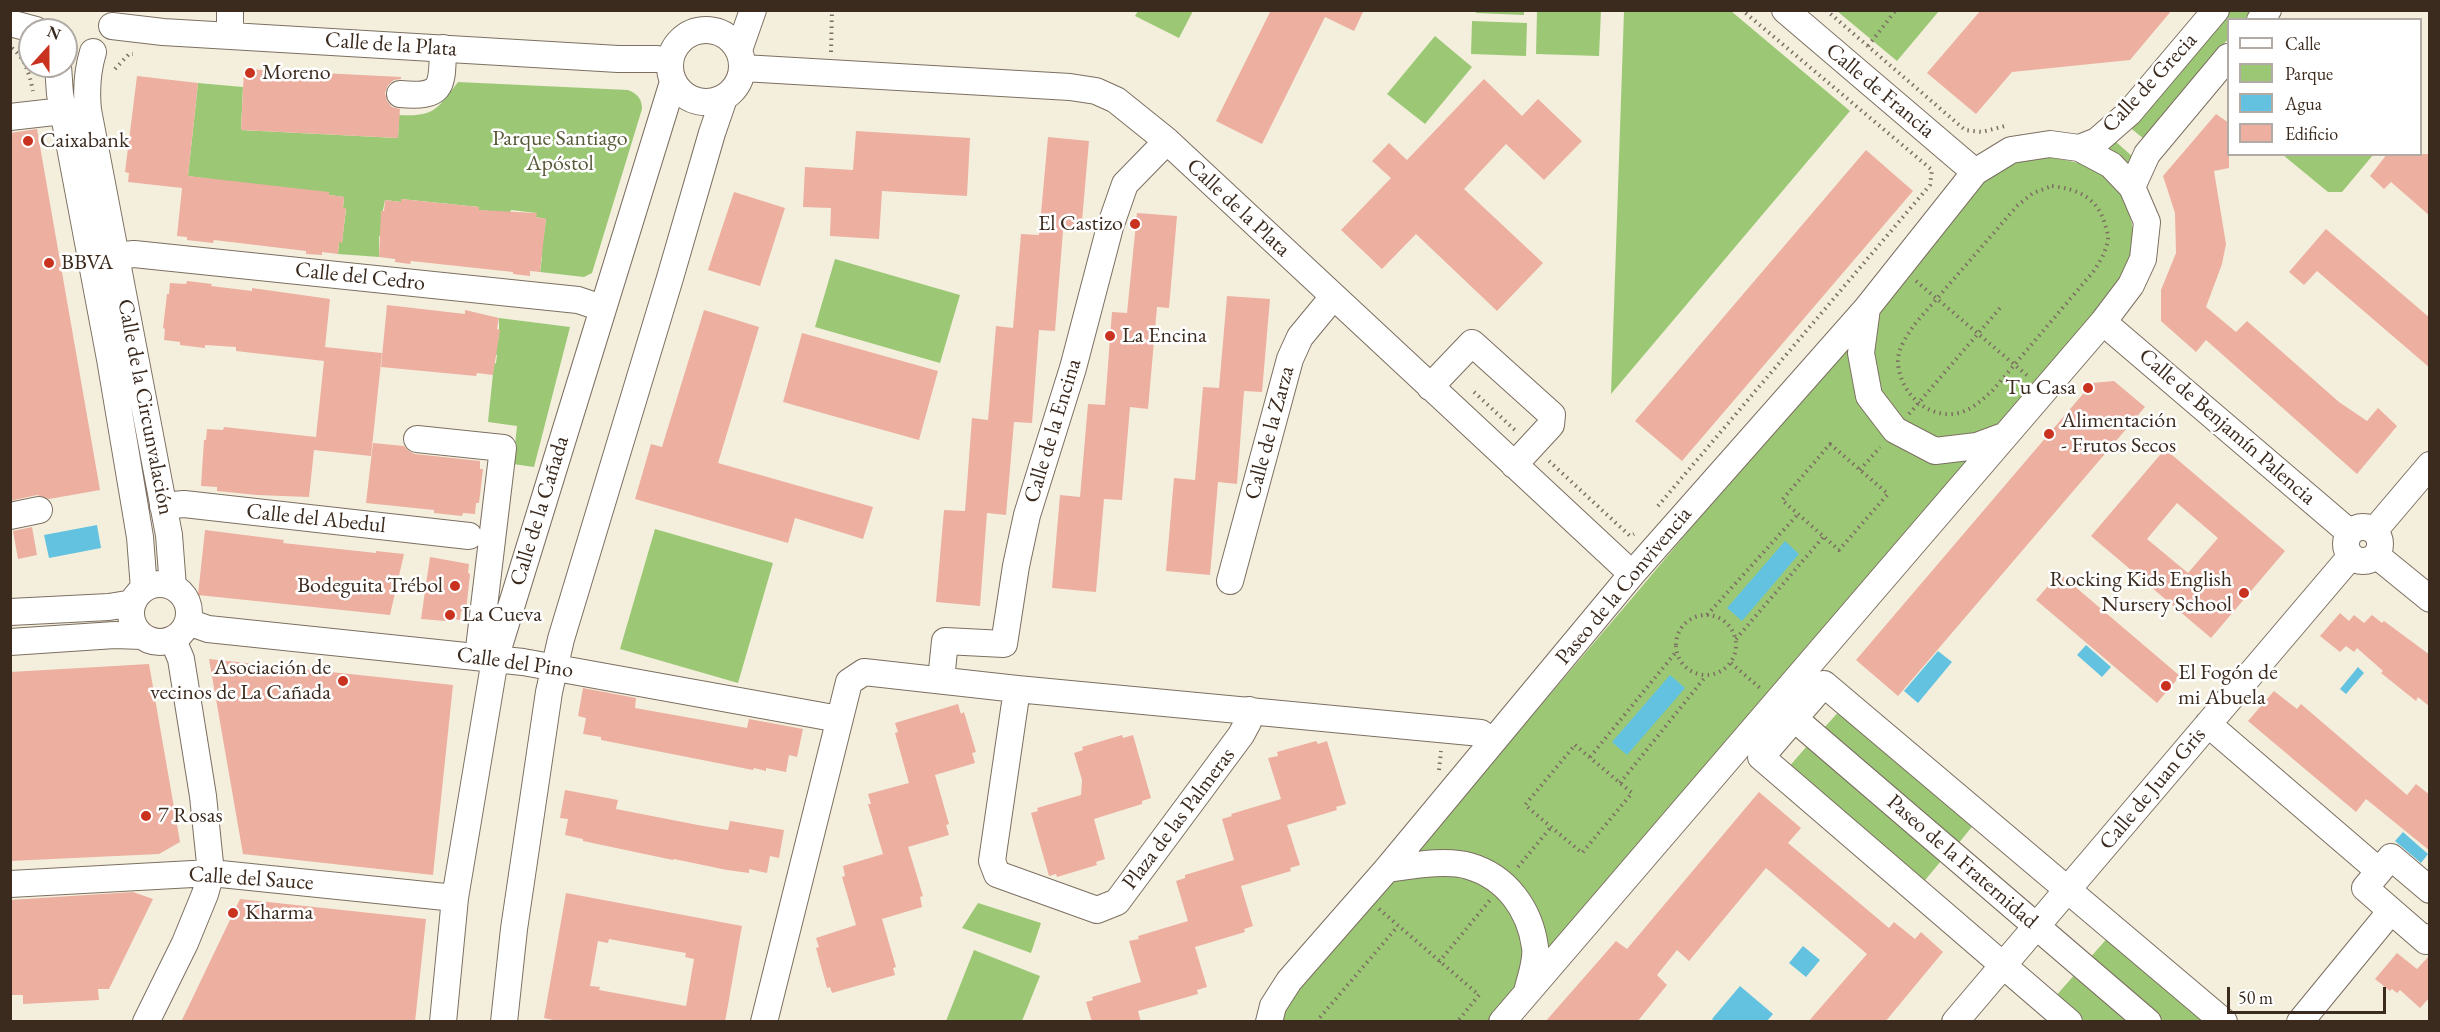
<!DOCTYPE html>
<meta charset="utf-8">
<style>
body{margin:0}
#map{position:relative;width:2440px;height:1032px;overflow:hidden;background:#f4efdd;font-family:"EB Garamond",serif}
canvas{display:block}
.frame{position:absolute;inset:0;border:12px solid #3b2a1e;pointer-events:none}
.legend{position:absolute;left:2227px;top:18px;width:195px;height:138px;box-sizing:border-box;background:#fff;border:2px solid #b1aaa5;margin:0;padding:8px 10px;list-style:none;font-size:18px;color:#3b2a1e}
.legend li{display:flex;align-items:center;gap:12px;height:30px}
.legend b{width:30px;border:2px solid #b1aaa5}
.north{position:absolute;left:18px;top:18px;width:60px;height:60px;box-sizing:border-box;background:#fff;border:2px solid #b1aaa5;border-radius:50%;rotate:21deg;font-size:16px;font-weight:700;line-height:24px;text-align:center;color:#3b2a1e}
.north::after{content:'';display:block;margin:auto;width:21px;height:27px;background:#c8321e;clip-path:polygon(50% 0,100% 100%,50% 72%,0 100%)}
.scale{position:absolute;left:2227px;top:987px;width:159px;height:27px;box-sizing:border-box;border:3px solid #3b2a1e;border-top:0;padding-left:8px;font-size:18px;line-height:21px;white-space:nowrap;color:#3b2a1e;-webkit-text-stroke:4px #fff;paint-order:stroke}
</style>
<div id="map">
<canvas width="2440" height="1032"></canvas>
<div class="frame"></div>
<ul class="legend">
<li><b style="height:8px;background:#fff"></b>Calle</li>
<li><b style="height:16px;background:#9cc876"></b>Parque</li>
<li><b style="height:16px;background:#62c2e0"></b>Agua</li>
<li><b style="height:16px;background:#ecafa0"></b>Edificio</li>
</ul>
<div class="north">N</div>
<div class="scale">50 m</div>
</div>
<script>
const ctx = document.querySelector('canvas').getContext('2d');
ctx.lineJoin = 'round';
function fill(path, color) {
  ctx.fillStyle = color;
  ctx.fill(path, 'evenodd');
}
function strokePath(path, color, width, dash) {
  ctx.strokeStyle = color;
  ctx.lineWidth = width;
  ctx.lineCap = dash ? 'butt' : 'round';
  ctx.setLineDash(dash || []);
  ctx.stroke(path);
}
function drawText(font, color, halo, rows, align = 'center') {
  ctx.font = font + ' "EB Garamond",serif';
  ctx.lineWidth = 5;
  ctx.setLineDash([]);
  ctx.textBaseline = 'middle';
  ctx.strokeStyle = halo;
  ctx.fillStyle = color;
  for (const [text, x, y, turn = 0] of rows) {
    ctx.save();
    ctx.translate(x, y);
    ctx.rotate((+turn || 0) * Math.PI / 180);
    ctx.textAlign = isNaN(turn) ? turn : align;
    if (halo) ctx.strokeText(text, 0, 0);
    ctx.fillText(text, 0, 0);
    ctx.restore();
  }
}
fill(new Path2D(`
 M1476 10 1524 11V15L1476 13Z
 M1138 11V10L1193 11 1179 38 1135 16Z
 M1537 11H1601L1599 56 1536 54Z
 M1624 11H1731L1850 111 1611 394Z
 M1837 11H1939L1897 61Z
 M2227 11H2253L2245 19 2228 20V39L2144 139 2128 126Z
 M1472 21 1527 23 1526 56 1471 54Z
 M1435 36 1472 67 1425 124 1387 94Z
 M458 82 628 90C638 94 642 99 642 109L592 273 584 277 540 272 542 257 539 256 541 234H544L546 219 536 217V213L511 210 510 213 479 210V207L401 199V202L385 200 381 220 389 237 379 236V257L338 254 339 242H342L346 209 343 208 344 197 188 176 198 83 243 87 241 130 398 138 399 115C435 117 437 109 458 82Z
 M2115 141 2132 156 2125 167 2102 149Z
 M2035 155C2056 159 2084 161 2102 173 2124 188 2140 232 2132 257 2129 266 2124 274 2120 283L1492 1021 1279 1022 1298 987 1403 867 1633 597 1986 176Z
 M2283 155H2373L2342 192H2328Z
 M835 259 960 295 940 363 815 327Z
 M499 318 570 327 534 467 513 464 517 426 488 422 494 364 496 363 497 355 489 353 499 338Z
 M655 529 773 563 738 683 620 649Z
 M1842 708 1975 823 1958 844 1823 729Z
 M1807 746 1941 861 1921 885 1787 769Z
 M978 903 1041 923 1031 953 962 928Z
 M2110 935 2213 1021H2161L2088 960Z
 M974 950 1040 976 1022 1021H946Z
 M2077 972 2133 1021H2081L2054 998Z`), '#9cc876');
fill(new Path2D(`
 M97 525 101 548 49 558 44 535Z
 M1785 541 1799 554 1742 621 1727 608Z
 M2086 645 2111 667 2102 677 2077 655Z
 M1938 651 1952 662 1918 703 1904 691Z
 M2358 667 2364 673 2346 694 2340 689Z
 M1670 675 1685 688 1627 755 1612 742Z
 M2403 832 2428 854 2421 863 2395 841Z
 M1803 946 1820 960 1806 977 1789 963Z
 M1740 986 1773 1014 1767 1021 1715 1022 1712 1019Z`), '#62c2e0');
fill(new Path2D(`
 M1271 10H1364L1354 31 1325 17 1262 144 1216 121Z
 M1981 10H2172L2130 60 2012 72 1976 114 1927 73Z
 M244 69 401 77V79L394 80 388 85 385 93 387 101 392 107 400 109 398 138 241 130Z
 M137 76 198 83 188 176 329 192V195L344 197 343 208H346L342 243 339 242 338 254 322 252V255L306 254V251L214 240 213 243 187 240V237L177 236 182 188 128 182 129 173 125 172Z
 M1484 79 1522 116 1538 99 1582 141 1544 180 1506 144 1464 189 1543 263 1497 311 1416 234 1382 269 1341 230 1391 178 1372 161 1389 143 1407 160Z
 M2216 114 2229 123V168L2214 171 2226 244 2222 264 2206 307 2236 332 2247 321 2339 402 2367 421 2378 408 2397 426 2357 474 2206 340 2196 352 2161 321V290L2176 253 2175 213 2163 176Z
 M37 129 100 490 49 499 37 495 10 501V133Z
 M856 131 970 138 967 196 882 191 879 239 830 236 831 208 803 207 805 167 853 170Z
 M1048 137 1089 141 1081 232 1063 231 1055 331 1039 330 1032 423 1014 422 1006 515 987 513 980 606 936 602 944 510 965 511 972 418 988 420 996 326 1013 328 1021 234 1039 235Z
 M1866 150 1913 191 1682 461 1635 421Z
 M2387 154H2430V216L2391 182 2384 189 2370 176Z
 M734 192 785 208 760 286 708 270Z
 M401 199 479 207V210L537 213 536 217 546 219 540 272 530 271V276L513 274V272L411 261 410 264 395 262V259L379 257 381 211H384L385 200 401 202Z
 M1137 213 1177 216 1169 308 1157 307 1148 409 1130 407 1122 500 1104 499 1096 592 1052 588 1060 495 1080 497 1088 404 1105 405 1112 312 1127 313Z
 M2326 229 2430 318V368L2317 271 2304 285 2289 272Z
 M187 281 212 284 211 286 252 291V288L330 299 325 347 382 353 371 456 314 450 309 497 257 495 217 491V487L201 486 204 440H206L207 429 223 430 224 427 316 437 324 361 236 351V347L205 345V348L180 345V342L164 340 165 329 163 328 167 294H169L170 283 186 284Z
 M1227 296 1270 299 1262 392 1244 391 1237 484 1218 482 1210 575 1166 571 1174 478 1195 480 1203 387 1219 388Z
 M387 305 465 314V310L499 318 497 329 500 330 493 375 477 373 476 376 381 367Z
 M704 310 759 327 718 463 873 507 863 539 795 518 788 543 635 499 651 444 662 447Z
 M802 333 938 371 919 440 783 402Z
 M2114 381 2145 407 1898 696 1856 660 2088 388 2092 383Z
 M373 443 404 446 409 451 415 454 480 461V469H483L479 503H476L475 514 463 513 462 516 434 513V510L366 503Z
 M2165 449 2285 551 2211 638 2091 536ZM2177 503 2218 538 2188 573 2147 539Z
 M32 527 37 555 18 559 13 531Z
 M205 530 284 540 283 543 376 553V551L404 554 390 615 198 595Z
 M430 557 469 564 468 573 470 574 466 611H461L460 620 447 618 446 621 421 619Z
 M2059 573 2180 676 2157 703 2036 600Z
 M2340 613 2349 621 2354 615 2364 623 2372 615 2382 623 2384 621 2430 655V707L2418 697 2416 701 2381 673 2383 671 2357 648 2354 652 2346 646 2340 652 2320 636Z
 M209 659 453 685 433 875 243 854Z
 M149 664 180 842 159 854 10 861V672Z
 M583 688 636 698 635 708 747 728 749 719 803 729 797 757 789 755 786 772 766 768V771L754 768 753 770 601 740V737L583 734 586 718 578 716Z
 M2274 691 2297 709 2301 704 2407 795 2416 784 2430 795V851L2366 799 2356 812 2248 721Z
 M958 704 961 714 964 712 976 752 972 753 975 763 935 775 949 824 946 825 949 835 908 847 923 896 920 897 922 907 882 919 896 967 893 968 895 975 832 993 830 987 827 988 816 948 819 947 816 938 856 925 842 877 845 876 843 866 883 854 868 804H871L868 794 909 783 895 733 898 732 895 723Z
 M1122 735 1123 738 1133 735 1151 798 1142 801V804L1094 819 1105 859 1096 862 1097 865 1057 877 1056 874 1049 876 1031 813 1038 811 1037 808 1081 795 1082 780 1074 753 1083 750 1082 747Z
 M1316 741 1318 744 1327 741 1346 804 1336 807 1337 810 1287 825 1300 865 1290 868 1291 871 1241 886 1253 926 1244 929 1245 932 1195 947 1207 987 1197 990 1198 994 1138 1011 1141 1022H1092L1086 1002 1093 1000 1092 997 1141 982 1129 941 1139 939 1138 936 1188 921 1176 881 1185 878V875L1234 860 1222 819 1232 816 1231 814 1281 799 1268 758 1278 756 1277 752Z
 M565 790 618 800 616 809 703 826 728 830 730 821 784 830 779 858 770 856 767 873 749 869V873L727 870 674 859 673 860 583 841V839L565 835 568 819 560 818Z
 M1759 792 1801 828 1788 843 1889 928 1894 922 1915 939 1921 932 1943 952 1885 1022H1808L1867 954 1766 868 1689 961 1677 950 1657 975 1667 985 1637 1022H1545L1616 941 1627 949Z
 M133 892 153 899 109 989H98L99 1000 23 1004V995H10V900Z
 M566 893 742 926 725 1022H562L544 1018ZM609 939 686 953 685 957 694 959 686 1006 599 990 600 987 590 986 598 941 608 943Z
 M240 899 426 919 415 1022H181Z
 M2397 953 2417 969 2430 955V997L2420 1008 2400 990 2397 993 2392 989 2390 991 2375 979Z`), '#ecafa0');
const minor = new Path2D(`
 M1785 10 1975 172
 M2260 20 2268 10
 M10 23 36 30
 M112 26 163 32 618 59H657L670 61
 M670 66a36 36 0 1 1 72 0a36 36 0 1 1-72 0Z
 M230 35V10
 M739 50 753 10
 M93 52C87 72 86 90 88 110L169 535 173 587
 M58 66 60 94 110 359 140 537 144 589
 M743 68 1070 87 1096 91 1116 100 1167 141 1632 574
 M400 94C444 98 442 86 443 48
 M10 117 63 111
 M2079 148 2097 141 2129 113 2216 10
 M2132 187 2147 154 2228 57
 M116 256 134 254 578 300 602 308
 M1867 308 1861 353 1869 396 1895 430 1935 451 1977 446 2004 436
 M2103 322 2349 532
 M1430 387 1472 343 1552 415 1551 425 1514 465
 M417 439 503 448 478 657
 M163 506 184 504 469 536
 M10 516 39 510
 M2346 544a17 17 0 1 1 34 0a17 17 0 1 1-34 0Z
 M2374 531 2430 465
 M2376 555 2430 599
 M1230 581 1290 359 1300 337 1333 297
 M131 613a29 29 0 1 1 58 0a29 29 0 1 1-58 0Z
 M10 612 109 607 133 603
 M188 622 208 629 523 662 839 719
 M10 642 115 635 142 636
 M941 680 945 641 1004 644 1016 566 1027 515 1073 368 1110 227 1125 184 1167 141
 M1017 689 992 861 997 874 1097 910 1117 902 1241 735 1248 722 1249 710
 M1782 708 2148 1022
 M2208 724 2379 871
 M1387 869C1410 866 1446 859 1469 866 1507 877 1530 910 1535 947 1537 960 1531 976 1528 988
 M10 884 211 873 455 898
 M2430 890 2391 857 2365 888 2426 941 2430 937
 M146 1022 185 943 205 894 211 873 203 796 181 659 173 640
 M443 1022 455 898 495 659 673 82
 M504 1022 514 929 549 692 561 639 670 278 712 133 724 98
 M764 1022 849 682 864 672 1017 689 1481 733 1492 742
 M1269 1022 1273 1006 1289 981 1387 869 1632 574 1867 308 1975 172 2011 150 2050 144 2079 148 2111 165 2132 187 2147 222 2143 259 2131 285 2103 322 1502 1022
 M1955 1022 2351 556
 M2069 1022 1761 757 1824 684 2224 1022
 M2300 1022 2391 911`);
strokePath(minor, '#7c6f61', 28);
strokePath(new Path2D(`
 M1826 10 1965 130 1982 132 2005 126
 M1868 46 1896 10
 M12 48C26 60 29 73 33 91
 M831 52 832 10
 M115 69 129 54H133
 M2052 186C2077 189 2097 197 2105 224 2106 228 2108 233 2108 238 2107 250 2100 262 2093 272L1993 390C1983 399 1973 409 1959 413 1928 420 1900 393 1898 363 1897 349 1907 336 1914 325L2017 206 2033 193Z
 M1916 281 2029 377
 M1474 392 1517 432
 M1909 414 2000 308
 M1830 444 1888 494 1839 550 1782 500Z
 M1549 461 1630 536 1634 534
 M1860 470 1880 447
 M1658 506 1930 185 1932 170 1742 10
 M1707 615 1798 514
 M1676 645a30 30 0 1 1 60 0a30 30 0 1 1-60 0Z
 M1736 639 1824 536
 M1731 663 1760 688
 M1575 745 1632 793 1582 853 1525 805Z
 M1590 757 1676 652
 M1439 770 1441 751
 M1620 783 1706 676
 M1518 867 1551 827
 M1379 909 1479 995 1457 1022
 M1439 962 1490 900
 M1316 1022 1398 926`), '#7c6f61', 4, [1.5, 4.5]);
strokePath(minor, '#fff', 26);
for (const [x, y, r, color] of [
 [250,73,6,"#c8321e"],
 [28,141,6,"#c8321e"],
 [1135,224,6,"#c8321e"],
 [49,263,6,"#c8321e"],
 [1110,336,6,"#c8321e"],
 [2088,388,6,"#c8321e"],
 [2049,434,6,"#c8321e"],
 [455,586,6,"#c8321e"],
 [2244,593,6,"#c8321e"],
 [450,615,6,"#c8321e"],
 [343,681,6,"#c8321e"],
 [2166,686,6,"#c8321e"],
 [146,816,6,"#c8321e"],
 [233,913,6,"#c8321e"]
]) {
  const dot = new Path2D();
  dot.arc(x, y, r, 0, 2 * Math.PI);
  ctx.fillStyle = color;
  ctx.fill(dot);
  strokePath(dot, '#fff', 2);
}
drawText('22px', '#3b2a1e', '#fff', [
 ["Calle de la Plata",391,45,4],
 ["Calle de Grecia",2150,83,-47],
 ["Calle de Francia",1880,91,40],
 ["Calle de la Plata",1238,208,43],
 ["Calle del Cedro",360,277,6],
 ["Calle de la Circunvalación",145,407,79],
 ["Calle de Benjamín Palencia",2227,427,41],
 ["Calle de la Encina",1053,431,-73],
 ["Calle de la Zarza",1270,433,-75],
 ["Calle de la Cañada",540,511,-73],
 ["Calle del Abedul",316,519,6],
 ["Paseo de la Convivencia",1624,586,-50],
 ["Calle del Pino",515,663,8],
 ["Calle de Juan Gris",2153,789,-50],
 ["Plaza de las Palmeras",1179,819,-53],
 ["Paseo de la Fraternidad",1962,862,41],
 ["Calle del Sauce",251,879,4]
]);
drawText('22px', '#3b2a1e', '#fff', [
 ["Moreno",262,73],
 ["Caixabank",40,141],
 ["El Castizo",1123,224,"right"],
 ["BBVA",61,263],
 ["La Encina",1122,336],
 ["Tu Casa",2076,388,"right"],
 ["Alimentación",2061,421],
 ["- Frutos Secos",2061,446],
 ["Rocking Kids English",2232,580,"right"],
 ["Nursery School",2232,605,"right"],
 ["Bodeguita Trébol",443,586,"right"],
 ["La Cueva",462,615],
 ["Asociación de",331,668,"right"],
 ["vecinos de La Cañada",331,693,"right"],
 ["El Fogón de",2178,673],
 ["mi Abuela",2178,698],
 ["7 Rosas",158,816],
 ["Kharma",245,913]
], 'left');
drawText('22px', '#585938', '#fff', [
 ["Parque Santiago",560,139],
 ["Apóstol",560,164]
]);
</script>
